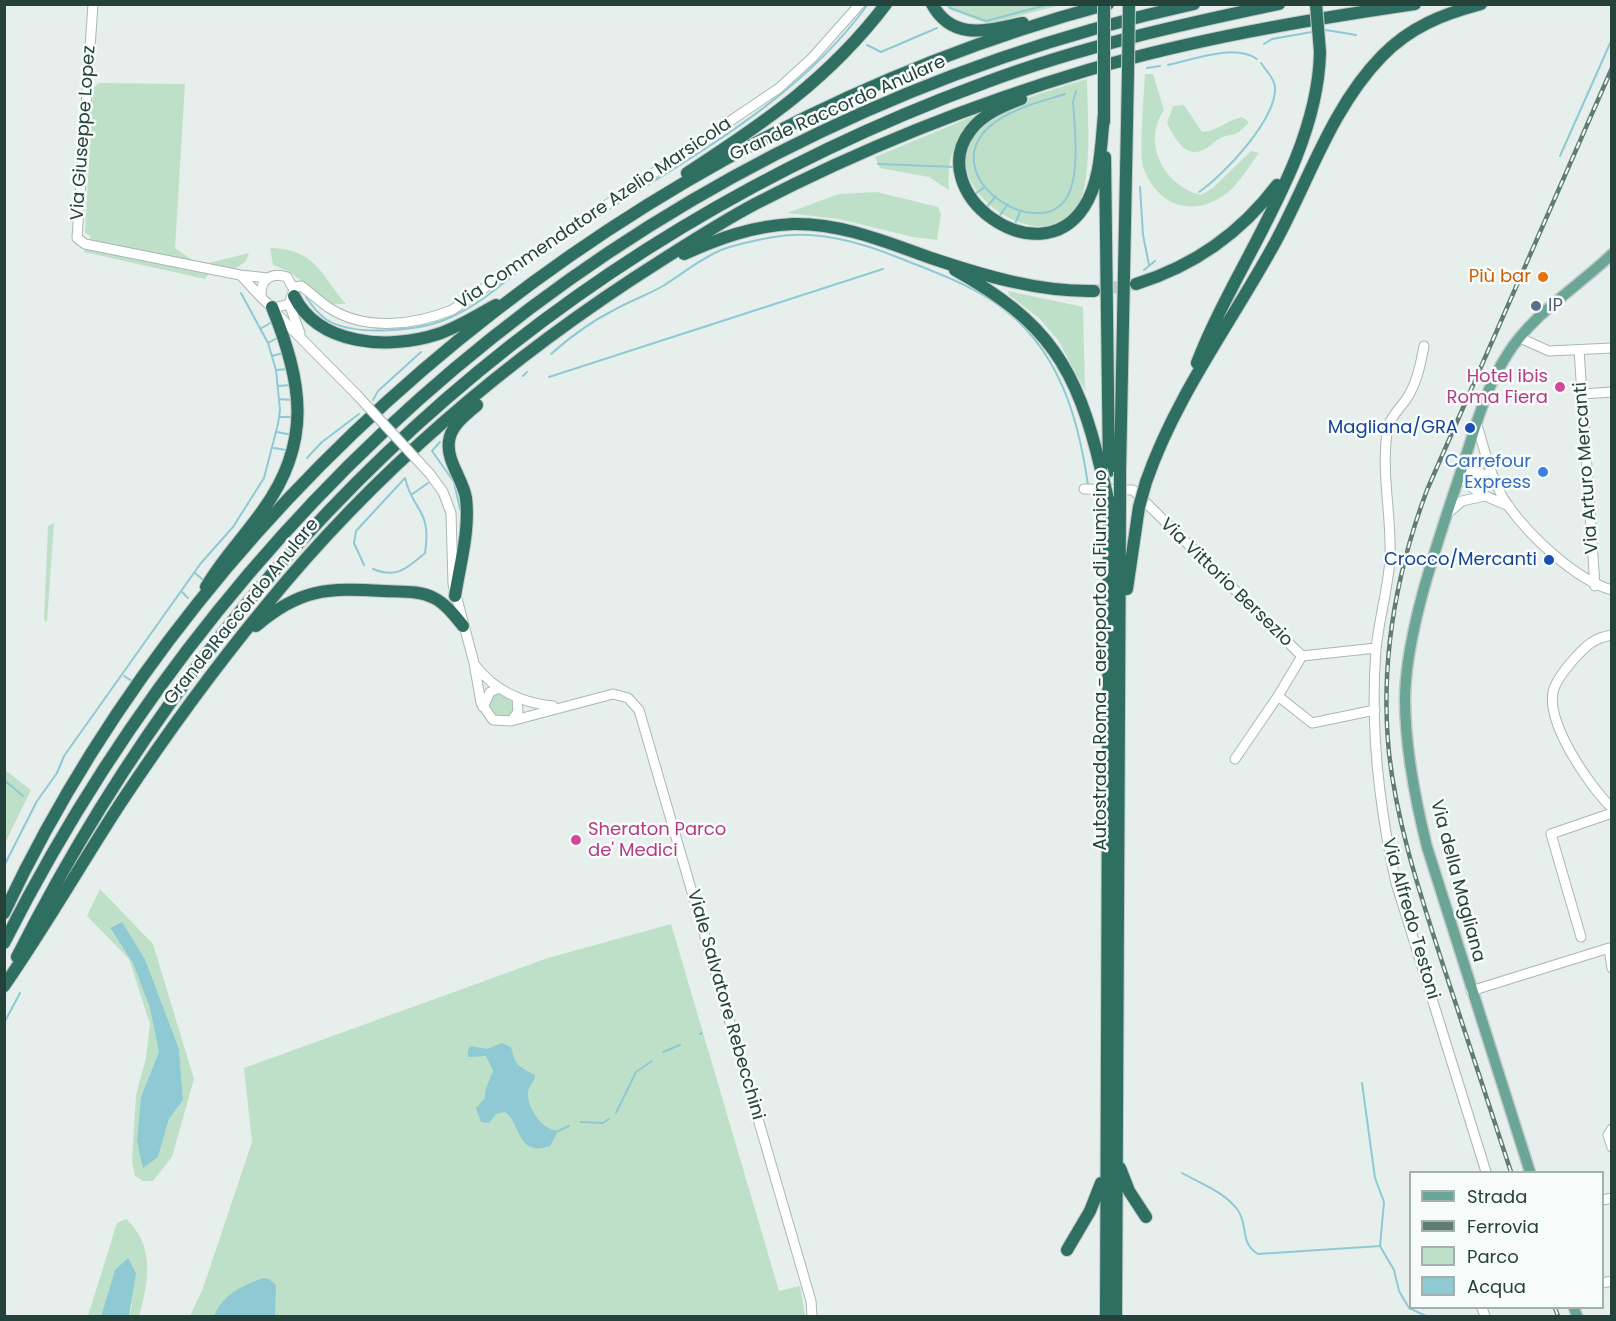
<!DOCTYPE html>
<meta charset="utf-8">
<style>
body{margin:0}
#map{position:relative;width:1616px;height:1321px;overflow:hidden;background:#e6efeb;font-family:Poppins,sans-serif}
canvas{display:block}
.frame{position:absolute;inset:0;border:6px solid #24423a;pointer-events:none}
.legend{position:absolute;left:1409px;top:1171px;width:195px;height:138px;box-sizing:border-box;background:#f7fbf9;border:2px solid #a3b1ad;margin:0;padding:8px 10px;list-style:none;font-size:18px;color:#24423a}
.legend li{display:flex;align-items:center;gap:12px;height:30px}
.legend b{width:30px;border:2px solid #a3b1ad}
</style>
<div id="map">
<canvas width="1616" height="1321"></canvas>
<div class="frame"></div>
<ul class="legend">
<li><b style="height:8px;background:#6aa596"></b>Strada</li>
<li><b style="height:8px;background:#5f7d75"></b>Ferrovia</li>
<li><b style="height:16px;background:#bfe0c8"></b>Parco</li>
<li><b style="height:16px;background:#8ec9d4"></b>Acqua</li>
</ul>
</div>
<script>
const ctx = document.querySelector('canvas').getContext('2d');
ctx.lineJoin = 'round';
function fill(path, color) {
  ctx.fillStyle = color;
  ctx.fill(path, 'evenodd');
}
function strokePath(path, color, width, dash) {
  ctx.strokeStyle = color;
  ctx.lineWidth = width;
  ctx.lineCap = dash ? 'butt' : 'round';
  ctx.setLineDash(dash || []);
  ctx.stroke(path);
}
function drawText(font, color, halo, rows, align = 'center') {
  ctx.font = font + ' Poppins,sans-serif';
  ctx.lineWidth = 5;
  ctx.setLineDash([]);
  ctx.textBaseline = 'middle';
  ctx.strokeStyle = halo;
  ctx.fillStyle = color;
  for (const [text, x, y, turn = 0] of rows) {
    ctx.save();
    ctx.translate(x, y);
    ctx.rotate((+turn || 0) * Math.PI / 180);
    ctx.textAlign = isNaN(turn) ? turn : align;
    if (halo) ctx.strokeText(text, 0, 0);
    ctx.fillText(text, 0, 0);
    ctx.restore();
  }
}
fill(new Path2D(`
 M946 5H1061L988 24 949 9Z
 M1145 74H1153L1164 110C1141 144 1165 186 1201 195L1213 188 1251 151 1259 153C1249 166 1239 184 1227 193 1193 219 1157 206 1143 167 1139 153 1144 92 1145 74Z
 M1087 79C1087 112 1094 183 1076 209 1040 263 921 179 983 124 1010 99 1054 90 1087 79Z
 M99 83 185 84 175 248 192 260 209 263 249 253 246 261 232 271 214 268 205 279 84 252 91 236 85 233 93 88Z
 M1184 105 1202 132C1218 131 1227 120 1242 117L1249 122C1234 140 1232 131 1217 140 1213 143 1209 147 1205 149 1185 160 1174 137 1167 123L1173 106Z
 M981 113C955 139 947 153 949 190L929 177 880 168 875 157Z
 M877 192 938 207 941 214 937 240 913 237 839 219 787 213 839 194Z
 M270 248C316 249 320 274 346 304H333L288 271 273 265Z
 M1008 291 1083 307 1085 390 1058 340 1040 319 1009 295Z
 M54 523 47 622 44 620 48 526Z
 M499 694 513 702 515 712 508 718H500L489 710 491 697Z
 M5 770 31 790 5 843Z
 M100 889 153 944 194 1079 172 1157 153 1181H143L135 1176 132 1161 136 1095 146 1058 150 1024 129 959 87 916ZM122 923 145 959 179 1049 183 1100 169 1119 158 1157 141 1097 160 1052 150 1008 133 962 110 929Z
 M671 924 779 1291 800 1286 805 1316H190L203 1288 252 1142 244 1068 548 958Z
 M126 1219C155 1245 149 1282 139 1316H129L132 1305 115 1270 101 1316H88L117 1223Z`), '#bfe0c8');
fill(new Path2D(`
 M122 922 145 959 179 1049 183 1100 169 1119 158 1157 143 1168 137 1141 141 1097 159 1052 150 1008 133 963 110 928Z
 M502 1043 511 1047C516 1067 517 1065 535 1075 535 1082 529 1085 528 1092 527 1108 542 1130 558 1131L550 1146C517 1158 521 1123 505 1112L496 1114 489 1123 481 1122 476 1108 485 1098V1091L493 1071 486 1056 468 1057V1050L471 1046 487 1049Z
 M128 1258 136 1273 129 1316H101L115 1270Z
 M263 1278 269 1279 276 1285 275 1316H214C223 1294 242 1286 263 1278Z`), '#8ec9d4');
strokePath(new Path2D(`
 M948 4 950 8 986 21 1050 4
 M1326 30 1356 35
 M1264 44 1272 39 1312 32
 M867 45 881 52 937 28
 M1168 65C1193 60 1234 43 1257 59
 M1147 68 1160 66
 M1065 94C1040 102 1009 109 989 127 935 177 1039 245 1067 197 1080 176 1075 127 1073 102L1076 91
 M1560 156 1612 39
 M878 164 956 167
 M1140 187 1143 235 1149 265
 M1199 192C1223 176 1277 119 1275 87 1274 77 1266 71 1261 63
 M975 194 985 187
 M617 204C708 147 804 93 868 4
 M986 208 996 196
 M998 218 1008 204
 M1014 226 1020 212
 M1144 270 1155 261
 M306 297C312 306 318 314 327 320 355 337 420 331 449 318 480 305 506 280 532 261
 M260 329 272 322
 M268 343 277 338
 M551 354C569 338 592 321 614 310 630 301 647 295 663 286 682 274 700 259 721 250 737 244 757 240 774 237 817 229 863 243 902 259 934 272 969 284 997 304 1058 347 1078 415 1088 485
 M272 356 283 353
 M276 370 288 369
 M523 376 527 372
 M549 377 883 269
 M278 386 290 385
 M279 399 292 400
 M373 400 378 391 421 352
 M279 417H292
 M277 432 292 435
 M440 442 432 451 454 482 460 509
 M274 448 286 450
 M307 458 322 442 359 414
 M411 495 428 483
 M364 565 354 543 356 531 405 478C413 512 432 509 425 553 407 568 397 579 373 569
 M195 573 202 579
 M182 592 188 598
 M124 676 132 681
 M4 780 23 796
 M4 866 37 801 57 773 64 756 201 563 233 527 264 478 278 424 280 410 276 370 268 343 241 293
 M4 1023 20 993
 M700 1034 702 1033
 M663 1052 680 1045
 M616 1113 636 1072 652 1061
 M581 1122 603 1123 609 1119
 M558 1131 569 1126
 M1182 1173C1200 1183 1224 1192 1237 1209 1249 1224 1239 1243 1258 1254L1380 1246 1384 1202 1375 1178 1362 1083
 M1380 1246 1394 1270 1399 1291 1409 1308 1426 1316`), '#8ec9d4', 2);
strokePath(new Path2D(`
 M1094 291 1134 284`), '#bfccc8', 12, [12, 6]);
const minor = new Path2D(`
 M93 4 77 238 85 244 240 275 268 278
 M240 275C249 283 266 305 274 308L289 304 294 290 287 277C273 272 261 278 261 294
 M294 287 301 286C311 293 321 303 331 309 366 331 415 325 452 310L779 88 812 58 860 4
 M289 304 300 333
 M276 313 357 395
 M1520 338 1549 351 1612 348
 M1424 346C1421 362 1418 378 1410 393 1404 405 1391 415 1388 427 1380 471 1392 515 1390 559 1388 589 1379 619 1376 649 1370 727 1379 807 1396 883L1486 1172
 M1579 350 1595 586
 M1582 394 1612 392
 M1477 425C1485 451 1492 484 1509 507 1531 537 1576 580 1612 590
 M430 474 443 492 451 513 453 584 474 663 481 703 493 720 511 721 613 694 628 698 639 710 811 1301 812 1316
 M1494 478 1477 472 1460 474C1471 492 1490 498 1509 506
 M1084 489 1133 490 1302 656 1376 648
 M1448 513 1462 501 1485 496
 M1612 635C1593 638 1586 646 1574 659 1567 667 1559 677 1555 686 1541 717 1589 786 1612 808
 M475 665C494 690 522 703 553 706
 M1278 696 1312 723 1375 710
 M483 707 490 692 499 688
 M511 721 518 712 517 697
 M1235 759 1278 696 1302 656
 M1581 937 1551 834 1612 813
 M1471 991 1609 948 1612 968
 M1612 1129 1608 1135 1612 1147
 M1602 1200 1612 1198
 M1602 1283 1612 1281
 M1482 1308 1485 1316`);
const major = new Path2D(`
 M1530 1172 1427 847C1415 799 1405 748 1405 698 1406 628 1441 533 1463 465 1475 428 1486 387 1507 355 1532 314 1578 287 1612 254
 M1574 1308 1577 1316`);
const highway = new Path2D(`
 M932 4C953 42 988 30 1023 23
 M1104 81V122
 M1021 99C1003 106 983 114 971 130 922 192 1038 278 1084 207 1101 181 1101 144 1104 114
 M1105 157 1109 471
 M687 173C764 123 829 79 886 4
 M684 254C720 238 752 226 793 224 843 223 888 243 934 259 985 276 1039 292 1094 291
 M955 270C1048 322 1077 367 1101 470
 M1136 284C1194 266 1240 234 1277 185
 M294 296C319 346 389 350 438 334 459 327 477 315 496 305
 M1197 363C1235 264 1318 160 1320 52
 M1120 472 1128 73
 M1146 482C1176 395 1232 322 1276 241 1309 180 1332 107 1382 56 1410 27 1443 14 1481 4
 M206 587C222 559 245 536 263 510 313 441 302 381 272 307
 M1127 589 1139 507
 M455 596C460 564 470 530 466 498 463 479 446 461 449 441 451 425 466 415 477 405
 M256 626C300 588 328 588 384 591 400 592 419 590 434 598 446 604 455 616 463 626
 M4 913C210 474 641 128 1108 4
 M4 943C246 465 667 120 1194 4
 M17 957C225 546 550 243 984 83 1080 47 1179 25 1279 4
 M4 986C45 927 81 864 120 804 165 736 212 671 264 608 375 471 513 354 662 260 692 241 723 221 755 204 861 149 974 104 1088 70 1195 39 1305 20 1415 4
 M1120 1168 1129 1191 1146 1217
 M1067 1250 1090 1211 1101 1183
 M1106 1316 1109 503
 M1116 1316 1120 503`);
strokePath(minor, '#a8b8b2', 11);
strokePath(major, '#c2cac8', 13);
strokePath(highway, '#c2cac8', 14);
strokePath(minor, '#fff', 9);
strokePath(major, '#6aa596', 10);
strokePath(highway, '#2f6f62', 12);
const rail = new Path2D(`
 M1511 1172C1488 1103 1466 1034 1443 965 1421 896 1397 826 1389 753 1380 664 1396 573 1427 490L1612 68
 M1555 1308 1558 1316`);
strokePath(rail, '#5f7d75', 4.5);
strokePath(rail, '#f7fbf9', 2, [7]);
const minorBridge = new Path2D(`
 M357 395 430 474`);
const highwayBridge = new Path2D(`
 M1316 4 1320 52
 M1128 73 1129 4
 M1104 81V4
 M1101 470 1109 503
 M1120 472V503
 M1139 507 1146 482`);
strokePath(minorBridge, '#a8b8b2', 11, []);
strokePath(highwayBridge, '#c2cac8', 14, []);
strokePath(minorBridge, '#fff', 9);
strokePath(highwayBridge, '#2f6f62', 12);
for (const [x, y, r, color] of [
 [1543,277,6,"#e8710a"],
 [1536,306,6,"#5c6f8a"],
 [1560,387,6,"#d1479c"],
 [1470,428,6,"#1a4fb4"],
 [1543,472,6,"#3f7fe0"],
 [1549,560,6,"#1a4fb4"],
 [576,840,6,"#d1479c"]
]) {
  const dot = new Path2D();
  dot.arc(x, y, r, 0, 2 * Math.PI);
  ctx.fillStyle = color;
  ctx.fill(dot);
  strokePath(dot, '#f7fbf9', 2);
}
drawText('18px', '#24423a', '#f7fbf9', [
 ["Grande Raccordo Anulare",838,109,-24],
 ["Via Giuseppe Lopez",84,133,-86],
 ["Via Commendatore Azelio Marsicola",594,214,-34],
 ["Via Arturo Mercanti",1587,468,-94],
 ["Via Vittorio Bersezio",1226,583,44],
 ["Grande Raccordo Anulare",242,612,-51],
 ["Autostrada Roma - aeroporto di Fiumicino",1101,660,-90],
 ["Via della Magliana",1457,881,75],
 ["Via Alfredo Testoni",1410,919,74],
 ["Viale Salvatore Rebecchini",725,1005,74]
]);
drawText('18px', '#c56008', '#f7fbf9', [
 ["Più bar",1531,277]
], 'right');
drawText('18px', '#4e5e75', '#f7fbf9', [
 ["IP",1548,306]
], 'left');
drawText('18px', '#b23c85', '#f7fbf9', [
 ["Hotel ibis",1548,377],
 ["Roma Fiera",1548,398],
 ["Sheraton Parco",588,830,"left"],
 ["de' Medici",588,851,"left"]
], 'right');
drawText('18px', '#164399', '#f7fbf9', [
 ["Magliana/GRA",1458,428],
 ["Crocco/Mercanti",1537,560]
], 'right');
drawText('18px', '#366cbe', '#f7fbf9', [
 ["Carrefour",1531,462],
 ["Express",1531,483]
], 'right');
</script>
